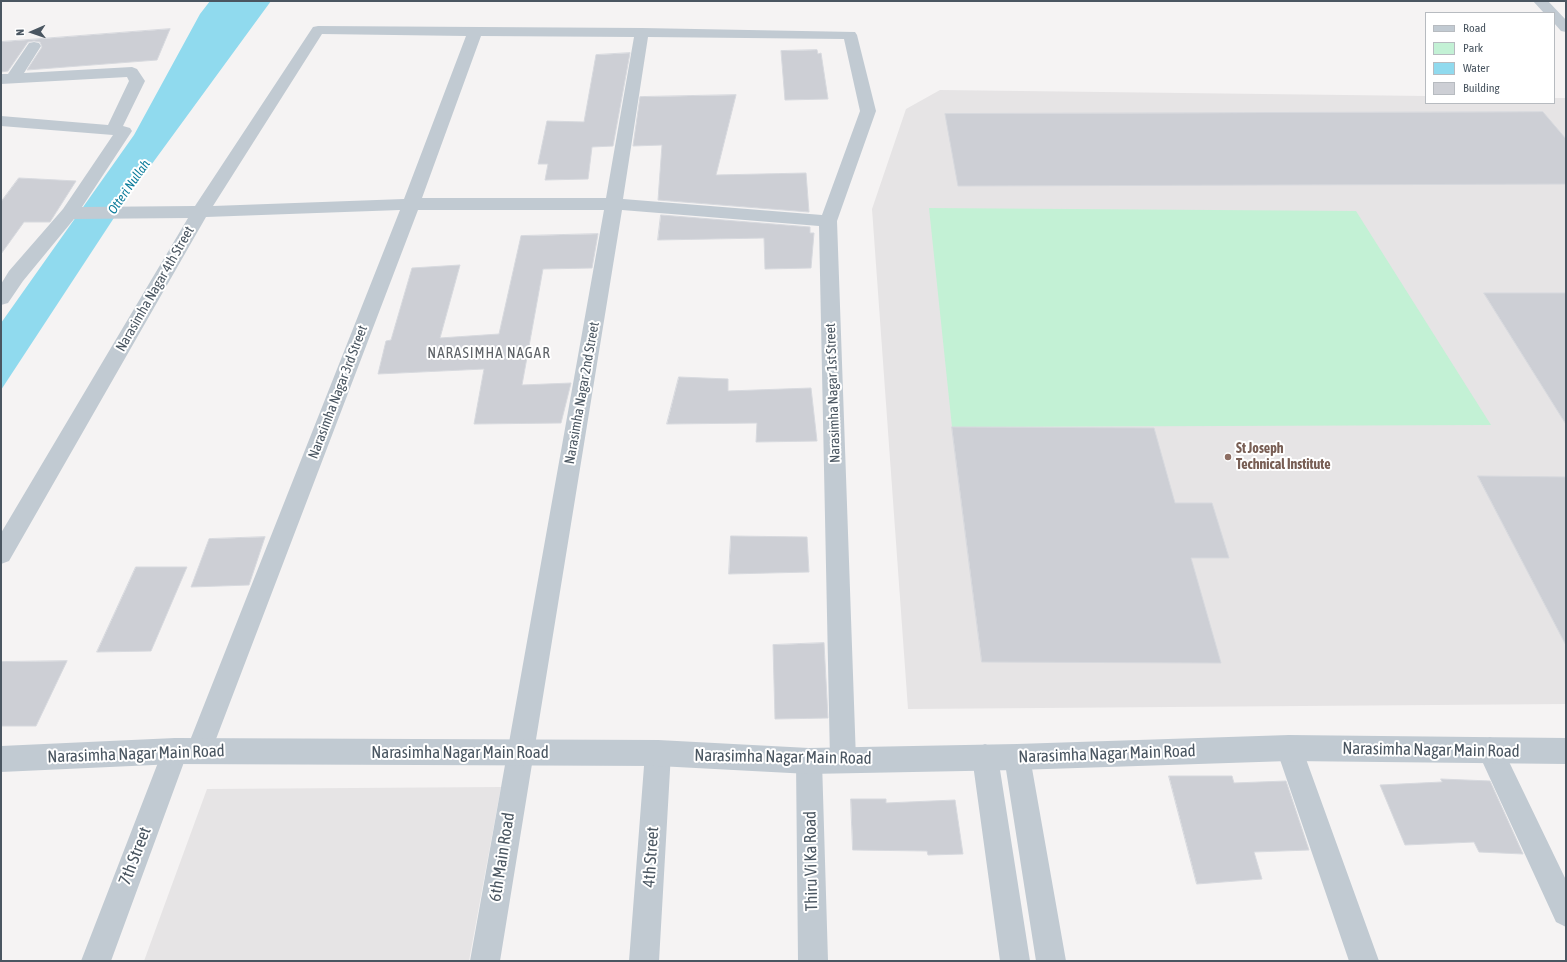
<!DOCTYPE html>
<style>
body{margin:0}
#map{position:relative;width:1567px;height:962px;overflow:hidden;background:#f5f3f3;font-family:"Asap Condensed",sans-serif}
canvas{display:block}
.frame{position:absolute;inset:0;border:2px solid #4a5661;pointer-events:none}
.legend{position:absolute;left:1425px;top:12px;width:130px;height:92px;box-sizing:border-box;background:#fff;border:1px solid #b7bbc0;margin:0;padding:5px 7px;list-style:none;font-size:12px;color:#4a5661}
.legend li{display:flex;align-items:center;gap:8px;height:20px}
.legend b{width:20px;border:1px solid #b7bbc0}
.north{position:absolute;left:12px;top:12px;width:40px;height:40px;-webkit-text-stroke:3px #fff;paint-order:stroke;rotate:268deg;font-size:11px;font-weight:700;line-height:16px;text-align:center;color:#4a5661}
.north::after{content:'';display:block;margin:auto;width:14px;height:18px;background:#4a5661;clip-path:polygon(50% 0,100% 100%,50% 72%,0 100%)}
</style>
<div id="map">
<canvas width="1567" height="962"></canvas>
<div class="frame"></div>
<ul class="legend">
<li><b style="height:5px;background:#c1cad2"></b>Road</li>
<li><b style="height:11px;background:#c3f1d5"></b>Park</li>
<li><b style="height:11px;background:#90daee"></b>Water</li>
<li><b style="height:11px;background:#cdcfd5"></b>Building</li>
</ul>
<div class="north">N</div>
</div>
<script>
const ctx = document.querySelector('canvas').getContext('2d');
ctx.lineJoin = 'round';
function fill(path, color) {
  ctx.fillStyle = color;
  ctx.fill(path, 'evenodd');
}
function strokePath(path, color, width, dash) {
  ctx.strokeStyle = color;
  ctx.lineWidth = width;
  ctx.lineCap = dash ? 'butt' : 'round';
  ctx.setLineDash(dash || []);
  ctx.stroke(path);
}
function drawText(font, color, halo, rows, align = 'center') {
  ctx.font = font + ' "Asap Condensed",sans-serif';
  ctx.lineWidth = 4;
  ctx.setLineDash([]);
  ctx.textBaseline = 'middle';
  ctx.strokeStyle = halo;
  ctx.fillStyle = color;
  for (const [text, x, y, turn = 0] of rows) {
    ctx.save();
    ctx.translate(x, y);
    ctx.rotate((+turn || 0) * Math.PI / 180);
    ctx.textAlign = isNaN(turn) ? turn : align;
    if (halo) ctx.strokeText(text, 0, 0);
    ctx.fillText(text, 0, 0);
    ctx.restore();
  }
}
fill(new Path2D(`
 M940 90 1426 96V103H1554V98H1566V704L908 709 872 209 906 109Z
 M501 787 469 961H144L207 789Z`), '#e6e4e5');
fill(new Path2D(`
 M929 208 1356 211 1491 425 952 427Z`), '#c3f1d5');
fill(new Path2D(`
 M210 1H271L127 198 1 390V323L134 135 200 14Z`), '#90daee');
const building = new Path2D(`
 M170 29 157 60 27 70 42 47 40 42 34 41 28 42 8 71 1 72V42Z
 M817 50 818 54 821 53 828 99 785 100 781 51Z
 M630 53 613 146 592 147 588 179 545 180 548 164H538L547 121 584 122 596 55Z
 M736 95 716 175 806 173 809 212 658 200 662 145 633 146 640 97Z
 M1543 112 1566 139V184L958 186 945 114Z
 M19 178 76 181 50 222H24L1 254V202Z
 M661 215 810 227V233H814L811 268 765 269 764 238 658 240Z
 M598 234 592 268 543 269 522 385 571 383 561 423 474 424 484 369 378 374 386 341 391 340 412 268 460 265 440 338 499 334 521 236Z
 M1484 293H1566V424Z
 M679 377 728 379V391L811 388 817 441 756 442 757 423 667 424Z
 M952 427 1154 428 1175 503H1212L1229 558H1191L1221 663 982 662Z
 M1478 476 1566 477V645Z
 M731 536 807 537 809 572 729 574Z
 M265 537 249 585 191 587 209 539Z
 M136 567H187L151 651 97 652Z
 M824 643 828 718 775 719 773 645Z
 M67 661 36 726H1V662Z
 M1169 776H1232L1234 783 1286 781 1309 850 1254 852 1262 879 1197 884Z
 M1441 779 1490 781 1523 854 1479 852 1474 842 1405 845 1380 785 1442 782Z
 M851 799H886V803L955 800 963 854 928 855 927 851 853 850Z`);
fill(building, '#cdcfd5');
strokePath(building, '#d7d9de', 1);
fill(new Path2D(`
 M1533 1H1548L1566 20V32L1561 31 1554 23V13H1544Z
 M318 26 642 28 855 32 857 35 876 111 837 221 856 760 852 769 843 773 834 769 830 760 819 226 622 210 500 961H470L604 210H418L208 760 199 764 190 760 187 754 111 961H81L166 742 175 738 184 742 187 748 400 210 206 217 9 561 1 564V533L188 218 74 219 23 281 8 303 1 305V284L9 271 63 209 113 135 1 126V116L108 125 129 81 127 77 1 84V74H8L29 43 34 42 39 43 41 46 24 73 132 67 137 69 145 81 123 126 130 128 132 131 82 207 195 206 311 30 313 27ZM322 34 466 36 404 199 213 206ZM481 36 634 37 606 198H422ZM648 37 844 39 860 111 822 215 623 199Z
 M1289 735 1298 739 1302 748 1379 961H1349L1276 748 1280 739Z
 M1490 737 1499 741 1566 880V927L1556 922 1477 750 1481 741Z
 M658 740 667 744 671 753 659 961H629L645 753 649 744Z
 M985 744 994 748 998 757 1030 961H1000L972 757 976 748Z
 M1017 744 1026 748 1030 757 1066 961H1036L1004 757 1008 748Z
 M809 748 818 752 822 761 828 961H798L796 761 800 752Z`), '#c1cad2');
fill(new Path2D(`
 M1289 735 1566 738V764L1289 761 1017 770 809 774 658 766 175 764 1 772V746L175 738 658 740 809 748 1017 744Z`), '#c1cad2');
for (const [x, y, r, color] of [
 [1228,457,4,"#8d6e63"]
]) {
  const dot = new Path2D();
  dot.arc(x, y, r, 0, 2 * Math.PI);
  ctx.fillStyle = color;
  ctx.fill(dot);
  strokePath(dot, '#fff', 1.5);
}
drawText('italic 13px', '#0c7c9b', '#fff', [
 ["Otteri Nullah",129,187,-55]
]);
drawText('14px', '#4a5661', '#fff', [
 ["Narasimha Nagar 4th Street",155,289,-60],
 ["Narasimha Nagar 3rd Street",338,392,-69],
 ["Narasimha Nagar 2nd Street",582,393,-80],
 ["Narasimha Nagar 1st Street",833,393,-92]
]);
drawText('bold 14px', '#785e54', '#fff', [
 ["St Joseph",1236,449],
 ["Technical Institute",1236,465]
], 'left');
ctx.letterSpacing = '1px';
drawText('15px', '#5f6368', '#fff', [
 ["NARASIMHA NAGAR",489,353]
]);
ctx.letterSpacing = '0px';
drawText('17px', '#4a5661', '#fff', [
 ["Narasimha Nagar Main Road",1431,750,1],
 ["Narasimha Nagar Main Road",460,753],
 ["Narasimha Nagar Main Road",136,754,-2],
 ["Narasimha Nagar Main Road",1107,754,-2],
 ["Narasimha Nagar Main Road",783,757,1],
 ["7th Street",135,856,-69],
 ["6th Main Road",502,857,-81],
 ["4th Street",651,857,-86],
 ["Thiru Vi Ka Road",811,861,-91]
]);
</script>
